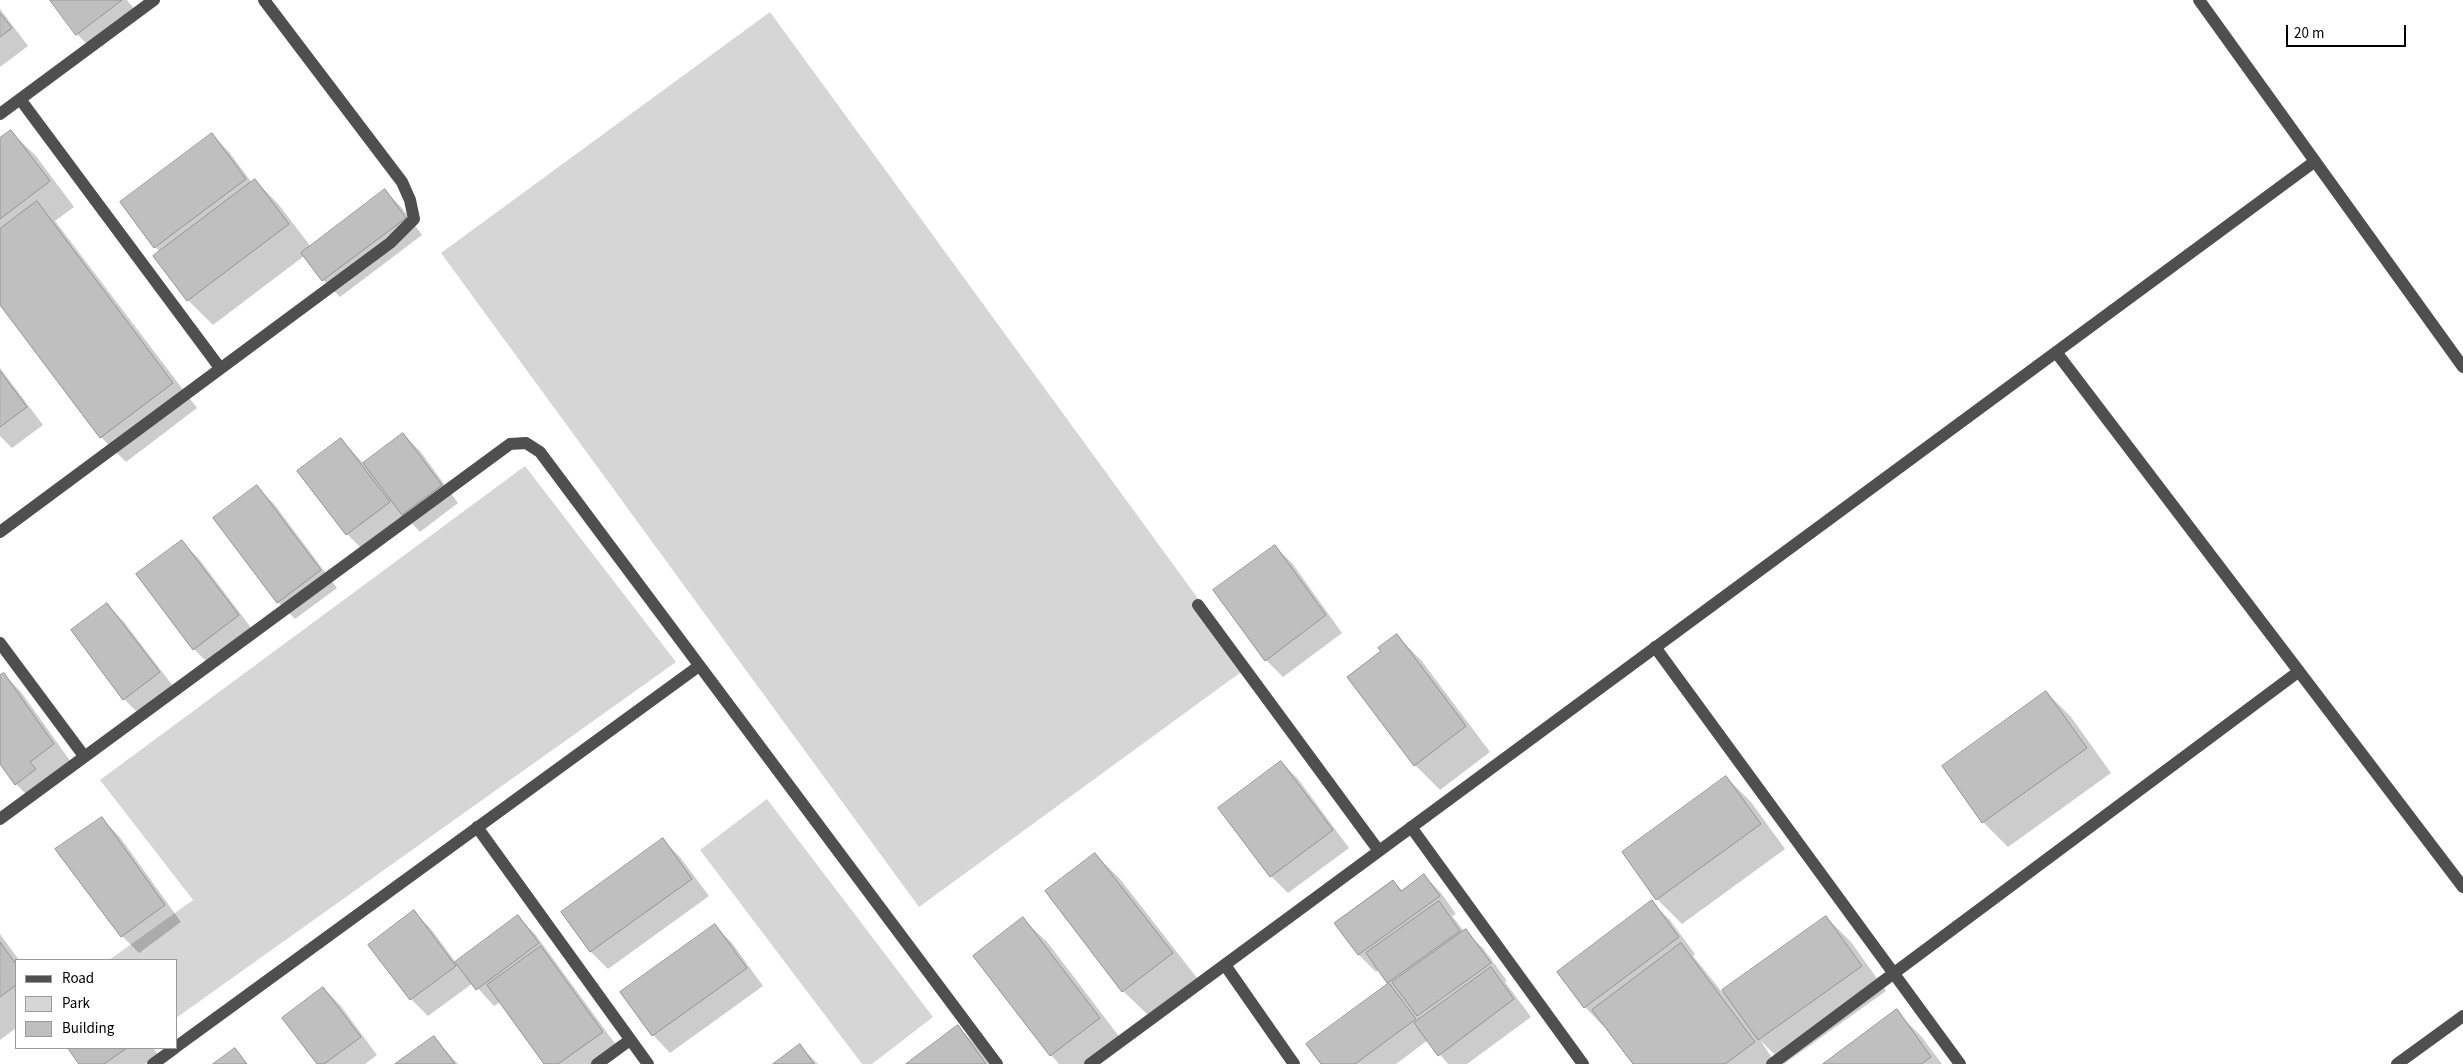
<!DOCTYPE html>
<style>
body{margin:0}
#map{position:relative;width:2463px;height:1064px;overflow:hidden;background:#fff;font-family:"Source Sans 3",sans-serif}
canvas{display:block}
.legend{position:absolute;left:15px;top:959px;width:162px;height:90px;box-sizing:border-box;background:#fff;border:1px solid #999;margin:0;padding:6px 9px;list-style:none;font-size:15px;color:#000}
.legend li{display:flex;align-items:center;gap:10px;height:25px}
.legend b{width:25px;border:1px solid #999}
.scale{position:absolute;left:2286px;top:25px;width:120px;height:22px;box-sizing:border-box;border:2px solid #000;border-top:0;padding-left:6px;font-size:15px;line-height:18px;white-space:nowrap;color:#000;-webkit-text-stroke:4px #fff;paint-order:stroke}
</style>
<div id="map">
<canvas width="2463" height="1064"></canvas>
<ul class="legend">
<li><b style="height:6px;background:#4f4f4f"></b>Road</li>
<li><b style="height:14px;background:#d6d6d6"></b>Park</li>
<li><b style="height:14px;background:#bfbfbf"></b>Building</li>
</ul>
<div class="scale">20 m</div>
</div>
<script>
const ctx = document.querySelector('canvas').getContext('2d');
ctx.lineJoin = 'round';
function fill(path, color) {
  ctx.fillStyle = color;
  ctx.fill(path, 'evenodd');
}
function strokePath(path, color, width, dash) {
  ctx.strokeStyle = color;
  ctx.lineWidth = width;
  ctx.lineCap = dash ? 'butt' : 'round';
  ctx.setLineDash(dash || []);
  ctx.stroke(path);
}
fill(new Path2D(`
 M770 12 1248 667 919 907 441 253Z
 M525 466 676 662 176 1018V960H109L193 900 100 780Z
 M767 799 933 1017 872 1064H862L700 850Z`), '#d6d6d6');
fill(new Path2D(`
 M51 0H127L140 16 94 51 77 34Z
 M0 9 28 46 0 67Z
 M11 132 36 156 74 207 55 221 197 408 126 462 101 437 0 303V140Z
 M212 135 229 152 252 183 255 180 279 205 311 247 385 191 402 208 422 235 340 297 323 280 304 256 213 325 188 300 155 256 160 252 155 247Z
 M0 368 43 425 12 448 0 436Z
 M403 434 420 451 458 503 420 532 407 518 364 551 347 534 341 439 364 464Z
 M257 487 274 504 337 588 295 619 278 602Z
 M182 542 199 559 255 633 211 666 194 649Z
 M1274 546 1292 563 1342 633 1283 677 1266 660Z
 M107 605 124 622 176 690 141 716 124 699Z
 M1396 635 1421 660 1490 752 1440 790 1415 765 1383 652Z
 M4 674 21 692 71 762 33 801 16 784 0 762V677Z
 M2046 692 2071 717 2111 773 2008 847 1983 822Z
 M1281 762 1298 779 1349 848 1288 893 1271 876Z
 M1726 777 1751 802 1785 849 1682 924 1657 899Z
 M102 819 119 836 181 922 139 953 122 936Z
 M663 840 680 857 709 896 608 969 591 952 563 912Z
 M1095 854 1120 879 1197 978 1148 1015 1123 991Z
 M1424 875 1441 893 1456 914 1452 916 1464 931 1483 948 1507 981 1505 982 1531 1017 1467 1064H1448L1428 1040 1396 1064H1322L1308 1044 1390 984 1379 969 1376 972 1359 955 1336 923 1393 881 1403 891Z
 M1651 902 1669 919 1695 954 1693 956 1722 992 1826 917 1851 942 1886 991 1784 1064 1760 1040 1776 1064H1634L1604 1023 1602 1025 1585 1007 1558 972Z
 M414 912 431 929 456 963 518 917 535 934 619 1049 599 1064H546L501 1002 494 1006 473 983 428 1016 411 999 370 945Z
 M1023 919 1048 943 1124 1043 1097 1064H1059L1051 1055Z
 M715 926 732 943 763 986 670 1053 653 1035 622 992Z
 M0 934 19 960H16V1028L0 1040Z
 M323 988 340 1005 377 1055 365 1064H318Z
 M1896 1011 1921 1036 1942 1064H1825Z
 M958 1027 975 1044 990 1064H908Z
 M434 1038 458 1064H397Z
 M799 1045 818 1064H775Z
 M69 1048H153L158 1055 145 1064H81Z`), '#0003');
const building = new Path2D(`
 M50 0H122L76 35Z
 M0 13 12 28 0 37Z
 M11 130 50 181 0 219V138Z
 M212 133 246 179 154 248 120 202Z
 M255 179 289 224 187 301 153 256Z
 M385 189 406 218 322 281 301 253Z
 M37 201 173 383 100 438 0 305V229Z
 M0 371 27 407 0 427Z
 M403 433 442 485 402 515 363 463Z
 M341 438 390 502 346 535 297 471Z
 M257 485 321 570 277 603 213 518Z
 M182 540 239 615 193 650 136 574Z
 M1275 545 1326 615 1265 661 1213 590Z
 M107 603 160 672 123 700 71 630Z
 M1397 634 1466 726 1414 766 1347 677 1381 651 1378 648Z
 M4 673 54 744 30 762 36 769 15 785 0 764V675Z
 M2046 691 2087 748 1982 823 1942 766Z
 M1281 761 1333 830 1270 877 1218 808Z
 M1726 776 1761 824 1656 900 1622 852Z
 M102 817 165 905 121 937 55 849Z
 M663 838 692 879 590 952 561 912Z
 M1095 853 1173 953 1122 992 1045 891Z
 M1424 874 1440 896 1358 955 1334 923 1393 880 1401 891Z
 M1652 900 1679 937 1584 1008 1557 972Z
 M1439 901 1460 931 1387 983 1366 953Z
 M414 910 456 966 410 1000 368 945Z
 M518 915 539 943 476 990 455 962Z
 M1826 916 1862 966 1758 1040 1722 990Z
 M1023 917 1100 1018 1050 1056 973 956Z
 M715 924 747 968 652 1036 620 992Z
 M1466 929 1491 963 1417 1016 1392 982Z
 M0 942 16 964V985L0 997Z
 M1681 943 1755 1042 1725 1064H1633L1592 1010Z
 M541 946 603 1032 558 1064H544L487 985Z
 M1491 967 1514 999 1438 1056 1414 1023Z
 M1389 983 1416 1019 1355 1064H1321L1306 1044Z
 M323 987 361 1037 324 1064H317L282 1018Z
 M1897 1009 1931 1057 1921 1064H1823Z
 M958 1025 986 1064H906Z
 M434 1036 455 1064H395Z
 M800 1044 814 1064H773Z
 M68 1048H127L104 1064H79Z
 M235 1048 247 1064H213Z`);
fill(building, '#bfbfbf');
strokePath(building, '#939393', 1);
strokePath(new Path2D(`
 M2199 0 2463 367
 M20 99 220 368
 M0 114 154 0
 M2056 352 2463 887
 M0 532 390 243 414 219 410 200 402 182 264 0
 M1198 605 1379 851
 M0 643 84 756
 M1655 647 1960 1064
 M0 819 510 444 526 443 540 452 997 1064
 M477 827 648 1064
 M1411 827 1583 1064
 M1225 965 1294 1064
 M176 1047 699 666
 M153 1064 175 1048
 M597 1064 630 1040
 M1090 1064 2314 162
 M1772 1064 2298 672
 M2397 1064 2463 1016`), '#4f4f4f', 12);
</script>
